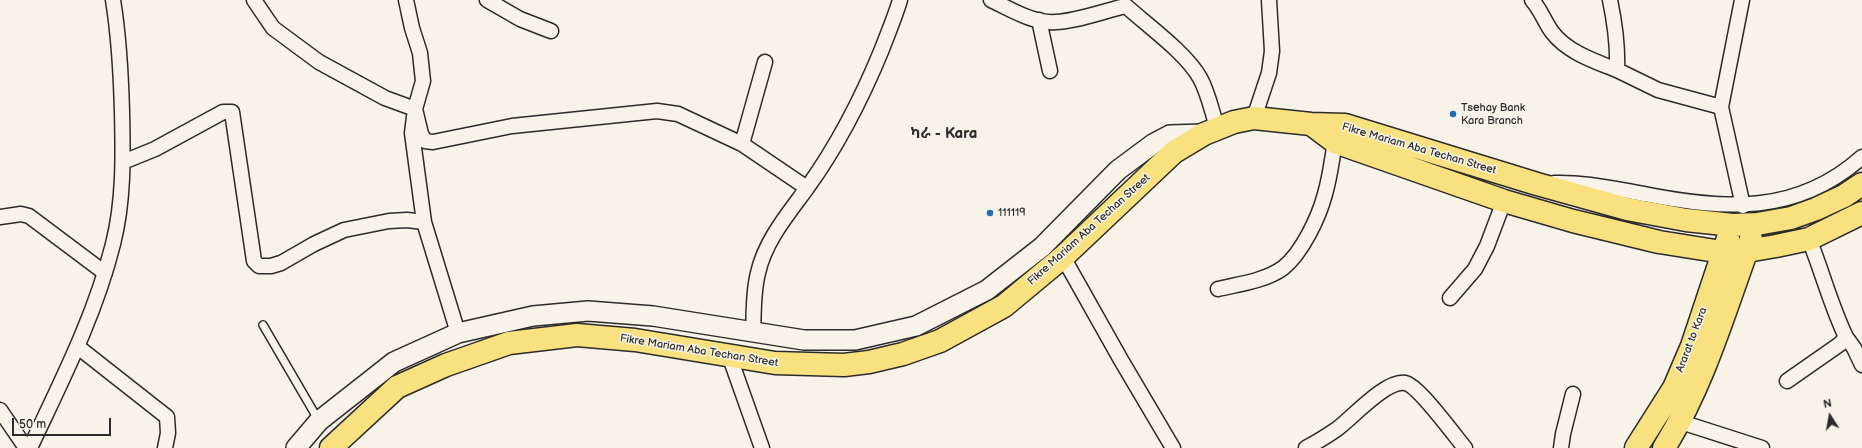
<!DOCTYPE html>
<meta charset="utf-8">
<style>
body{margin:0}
#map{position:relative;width:1862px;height:448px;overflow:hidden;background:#f7f3e8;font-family:"Balsamiq Sans",sans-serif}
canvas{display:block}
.north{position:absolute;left:1810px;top:396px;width:40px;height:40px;-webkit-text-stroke:3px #f7f3e8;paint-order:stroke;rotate:349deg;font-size:11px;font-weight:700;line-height:16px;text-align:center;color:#2b2b2b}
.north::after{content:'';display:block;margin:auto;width:14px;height:18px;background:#2b2b2b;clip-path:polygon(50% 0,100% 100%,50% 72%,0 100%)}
.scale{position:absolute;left:12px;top:418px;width:99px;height:18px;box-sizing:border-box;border:2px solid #2b2b2b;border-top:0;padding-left:5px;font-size:12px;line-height:14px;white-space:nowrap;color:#2b2b2b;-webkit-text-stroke:3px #f7f3e8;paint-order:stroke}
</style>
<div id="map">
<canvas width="1862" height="448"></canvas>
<div class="north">N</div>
<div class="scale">50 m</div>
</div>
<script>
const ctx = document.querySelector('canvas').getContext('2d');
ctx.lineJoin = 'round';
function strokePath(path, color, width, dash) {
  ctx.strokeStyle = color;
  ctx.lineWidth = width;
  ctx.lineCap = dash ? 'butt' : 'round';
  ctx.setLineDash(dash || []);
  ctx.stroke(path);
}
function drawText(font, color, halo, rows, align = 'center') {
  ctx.font = font + ' "Balsamiq Sans","Noto Sans Ethiopic",sans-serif';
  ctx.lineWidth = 3;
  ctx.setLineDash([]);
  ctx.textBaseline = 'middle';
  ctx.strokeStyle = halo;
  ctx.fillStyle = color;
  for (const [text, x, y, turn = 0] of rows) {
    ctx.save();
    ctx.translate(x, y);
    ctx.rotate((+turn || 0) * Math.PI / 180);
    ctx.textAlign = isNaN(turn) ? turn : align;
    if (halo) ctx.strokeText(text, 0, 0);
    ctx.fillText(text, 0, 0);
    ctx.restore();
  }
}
const lane = new Path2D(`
 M263 325 319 421`);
const street = new Path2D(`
 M254 0 273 28 319 62 385 98 415 109 421 134 425 141 433 142 512 126 657 111 678 114 742 144 807 188C788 214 765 241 758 273 753 292 754 312 753 332
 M406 0 412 28 420 53 423 81 415 109 412 133 424 222 458 333
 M487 0 520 19 551 31
 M991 0C1010 9 1034 24 1056 22 1079 21 1103 11 1126 6 1148 26 1186 53 1200 78 1208 92 1212 112 1217 127
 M1532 0C1541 10 1544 21 1552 32 1567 52 1594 61 1617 70
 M1610 0C1615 24 1618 46 1617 70L1658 90 1721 107 1743 206
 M1039 20 1050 71
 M1721 107 1742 0
 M1254 118 1269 73 1272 51 1269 0
 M742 144 765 62
 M123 162 155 149 223 112H232L253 254 254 261 259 266H271L281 263 314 244 344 230 389 221 407 220 424 222
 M1554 183C1585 182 1614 189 1644 194 1725 210 1797 215 1862 157
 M807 188C838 145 862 98 882 49 888 33 895 17 900 0
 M0 217 21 214 29 216 105 273
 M1063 257 1121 360 1173 448
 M1218 289C1239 284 1265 281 1283 268 1302 253 1319 217 1325 194 1330 177 1332 159 1335 142
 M1450 298 1475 269 1487 246 1504 201
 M1846 337 1854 348 1862 365
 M78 347 167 417 168 433 165 448
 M729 355 762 448
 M1787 381 1840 344 1846 337C1831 306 1822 271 1809 239
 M0 410 26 448
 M1681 422 1762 448
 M30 448C61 382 95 316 113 244 124 201 123 155 122 112 121 74 119 37 113 0
 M1306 448C1317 442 1327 436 1337 429 1353 417 1386 380 1405 383 1418 385 1455 436 1465 448
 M1561 448 1563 434 1573 394`);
const secondary = new Path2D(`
 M296 448 319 421 394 362 458 333 533 316 588 311 653 316 804 340H855L916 326 987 290 1042 247 1118 170 1153 144 1170 135 1204 134`);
const primary = new Path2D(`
 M1311 124 1335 142 1504 201 1573 221 1659 242 1722 252 1747 251 1776 246 1809 239 1862 213
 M331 448 397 387 446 365 509 343 577 335 635 340 775 363 844 365 869 362 903 354 940 341 1004 306 1063 257 1174 152 1204 134 1234 122 1254 118 1311 124 1345 125 1537 184 1627 209 1686 220 1733 225 1757 224 1791 218 1816 209 1844 196 1862 184
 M1636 448 1674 388 1692 346 1728 238
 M1664 448C1704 384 1725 309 1751 239`);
strokePath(lane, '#2b2b2b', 10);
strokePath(street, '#2b2b2b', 17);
strokePath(secondary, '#2b2b2b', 22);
strokePath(primary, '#2b2b2b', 25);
strokePath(lane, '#f7f3e8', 7);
strokePath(street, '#f7f3e8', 14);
strokePath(secondary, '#f7f3e8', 19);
strokePath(primary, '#fae180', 22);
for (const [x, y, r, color] of [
 [1453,114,4,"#1f6fb2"],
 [990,213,4,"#1f6fb2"]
]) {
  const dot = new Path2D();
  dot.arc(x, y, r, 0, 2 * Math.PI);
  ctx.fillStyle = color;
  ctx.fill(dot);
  strokePath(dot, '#f7f3e8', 1.5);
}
drawText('11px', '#2b2b2b', '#f7f3e8', [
 ["Tsehay Bank",1461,108],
 ["Kara Branch",1461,121],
 ["111119",998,213]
], 'left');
drawText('11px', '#2b2b2b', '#f7f3e8', [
 ["Fikre Mariam Aba Techan Street",1419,149,16],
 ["Fikre Mariam Aba Techan Street",1089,230,-42],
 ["Ararat to Kara",1692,340,-69],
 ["Fikre Mariam Aba Techan Street",699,351,9]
]);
drawText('bold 15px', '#2b2b2b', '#f7f3e8', [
 ["ካራ - Kara",944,134]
]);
</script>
